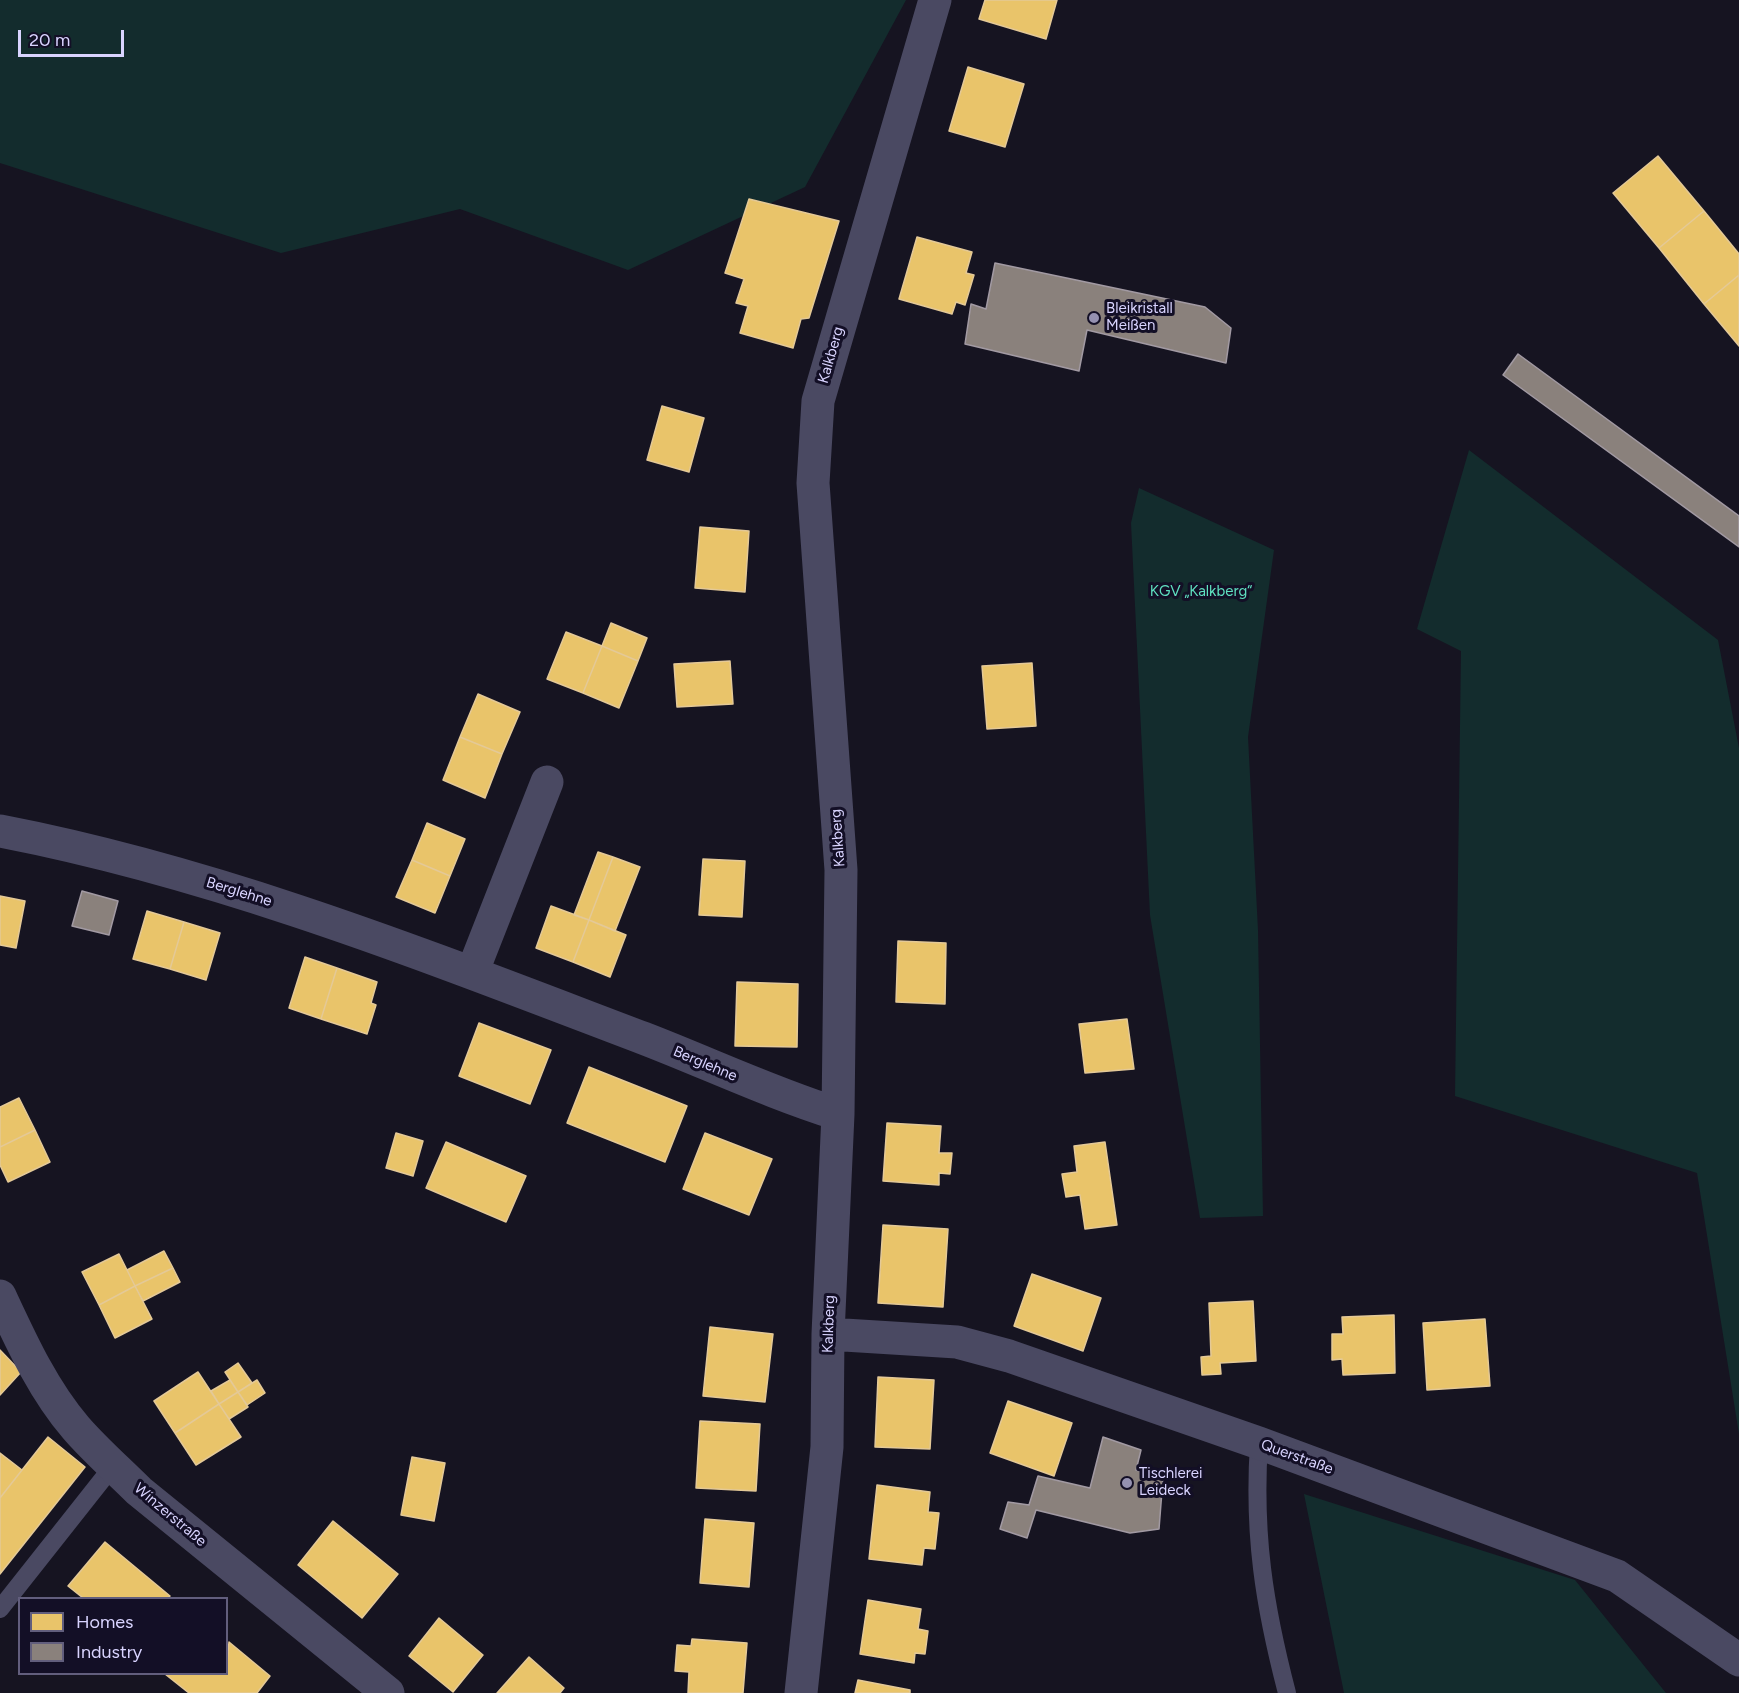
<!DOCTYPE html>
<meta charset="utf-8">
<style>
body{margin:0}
#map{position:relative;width:1739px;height:1693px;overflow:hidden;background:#161421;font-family:Figtree,sans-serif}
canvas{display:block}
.legend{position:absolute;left:18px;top:1597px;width:210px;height:78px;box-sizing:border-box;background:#130f26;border:2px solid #625e7d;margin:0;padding:8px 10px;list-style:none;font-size:18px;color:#d9d4ff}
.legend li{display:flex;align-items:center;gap:12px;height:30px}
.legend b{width:30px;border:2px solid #625e7d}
.scale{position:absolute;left:18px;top:30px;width:106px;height:27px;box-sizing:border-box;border:3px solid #d9d4ff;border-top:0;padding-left:8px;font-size:18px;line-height:21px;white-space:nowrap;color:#d9d4ff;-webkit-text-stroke:4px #130f26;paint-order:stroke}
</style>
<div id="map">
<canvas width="1739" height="1693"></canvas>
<ul class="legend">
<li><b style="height:16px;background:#e9c46a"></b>Homes</li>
<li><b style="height:16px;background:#8a817c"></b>Industry</li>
</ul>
<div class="scale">20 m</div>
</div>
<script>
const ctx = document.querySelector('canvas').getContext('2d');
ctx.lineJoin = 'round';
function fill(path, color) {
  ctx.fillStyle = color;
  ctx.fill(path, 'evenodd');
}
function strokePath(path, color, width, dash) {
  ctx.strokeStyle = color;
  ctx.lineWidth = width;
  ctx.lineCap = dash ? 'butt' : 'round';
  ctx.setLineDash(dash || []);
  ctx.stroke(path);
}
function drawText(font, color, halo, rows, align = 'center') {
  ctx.font = font + ' Figtree,sans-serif';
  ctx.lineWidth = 6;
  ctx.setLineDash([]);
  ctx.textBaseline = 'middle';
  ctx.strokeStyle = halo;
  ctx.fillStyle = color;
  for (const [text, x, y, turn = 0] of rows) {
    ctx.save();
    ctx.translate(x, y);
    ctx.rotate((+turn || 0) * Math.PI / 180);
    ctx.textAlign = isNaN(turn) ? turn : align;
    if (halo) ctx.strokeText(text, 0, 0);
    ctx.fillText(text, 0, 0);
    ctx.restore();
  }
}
fill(new Path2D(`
 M0 0H906L805 187 628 270 460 209 281 253 0 163Z
 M1469 450 1718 640 1739 748V1434L1697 1173 1455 1096 1461 651 1417 629Z
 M1139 488 1274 550 1248 737 1258 930 1263 1216 1200 1218 1150 915 1131 523Z
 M1304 1494 1575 1580 1666 1693H1344Z`), '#132c2d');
const homes = new Path2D(`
 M985 0H1057L1046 39 979 19Z
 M968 67 1024 84 1005 147 949 131Z
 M1658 156 1704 211 1659 248 1613 193Z
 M749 199 839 221 809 318 801 319 793 348 740 333 748 306 736 303 744 279 725 273Z
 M1704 211 1739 254V275L1704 304 1659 248Z
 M917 237 972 252 966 273 974 275 965 305 956 302 952 314 899 299Z
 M1739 275V346L1704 304Z
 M662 406 704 418 689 472 647 460Z
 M700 527 749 531 745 592 695 588Z
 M611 623 647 638 638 661 602 646Z
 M566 632 602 646 583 693 547 679Z
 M602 646 638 661 619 708 583 693Z
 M730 661 733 704 677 707 674 664Z
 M1032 663 1036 726 987 729 982 666Z
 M478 694 520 712 502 754 460 737Z
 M460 737 502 754 485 798 443 780Z
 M427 823 465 839 450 876 412 860Z
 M598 852 613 857 589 920 574 915Z
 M613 857 640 867 615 931 589 920Z
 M703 859 745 861 742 917 699 915Z
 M412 860 450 876 435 913 396 897Z
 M0 896 25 901 16 948 0 945Z
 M551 906 589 920 573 962 536 948Z
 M147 911 184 922 170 969 133 959Z
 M589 920 626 935 610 977 573 962Z
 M184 922 220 933 206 980 170 969Z
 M898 941 946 943 945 1004 896 1002Z
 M305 957 337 968 321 1019 289 1008Z
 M337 968 377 982 371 1003 376 1005 367 1034 321 1019Z
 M737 982 798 984 797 1047 735 1046Z
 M1127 1019 1134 1069 1085 1073 1079 1024Z
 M479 1023 551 1050 530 1104 459 1076Z
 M589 1067 687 1106 665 1162 567 1123Z
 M19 1098 35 1130 0 1147V1107Z
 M887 1123 941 1126 939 1153H952L950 1174 939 1173V1185L883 1181Z
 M35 1130 50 1162 8 1182 0 1165V1147Z
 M396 1133 423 1141 413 1176 386 1168Z
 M705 1133 772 1159 749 1215 683 1189Z
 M446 1142 526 1176 506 1222 426 1188Z
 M1105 1142 1117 1225 1085 1229 1080 1195 1066 1197 1062 1174 1077 1172 1074 1146Z
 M883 1225 948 1229 943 1307 878 1303Z
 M164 1251 173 1268 135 1286 127 1270Z
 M119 1254 135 1286 99 1305 82 1272Z
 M173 1268 180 1282 143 1301 135 1286Z
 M1032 1274 1101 1298 1083 1351 1014 1326Z
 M135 1286 152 1319 115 1338 99 1305Z
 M1253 1301 1256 1361 1220 1363 1221 1374 1202 1375 1201 1357 1211 1356 1209 1303Z
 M1394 1315 1395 1373 1343 1375 1342 1359 1332 1360V1334H1343L1342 1317Z
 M1485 1319 1490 1386 1427 1390 1423 1323Z
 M710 1327 773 1334 765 1402 703 1396Z
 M0 1350 21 1372 0 1395Z
 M238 1363 252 1383 238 1392 225 1372Z
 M198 1372 219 1404 175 1433 154 1401Z
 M878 1377 934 1380 930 1449 875 1447Z
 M230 1380 238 1392 219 1404 211 1391Z
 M257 1380 265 1393 247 1405 238 1392Z
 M238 1392 248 1407 229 1419 219 1404Z
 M1008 1401 1072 1423 1054 1476 990 1453Z
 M219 1404 241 1437 196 1465 175 1433Z
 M700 1421 760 1424 756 1491 696 1488Z
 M48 1437 85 1467 0 1574V1498Z
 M0 1453 22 1470 0 1498Z
 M412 1457 445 1463 434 1521 401 1515Z
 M877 1485 930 1492 928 1512 939 1513 935 1549 924 1548 922 1565 869 1559Z
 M705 1519 754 1523 749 1587 700 1583Z
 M333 1521 398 1574 362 1618 298 1565Z
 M105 1542 170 1596 168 1598H83L68 1586Z
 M868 1600 921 1609 918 1629 928 1631 925 1654 915 1653 914 1663 860 1654Z
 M439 1618 483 1655 453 1692 409 1656Z
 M692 1639 747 1643 743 1693H688L689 1672 675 1671 677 1645 691 1646Z
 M229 1642 270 1676 257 1693H189L165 1674H226Z
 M529 1657 564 1688 560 1693H497Z
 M858 1680 910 1690V1693H855Z`);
fill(homes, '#e9c46a');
strokePath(homes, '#e4c997', 1.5);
const industry = new Path2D(`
 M995 263 1205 307 1231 328 1226 363 1087 330 1079 371 965 344 971 304 986 309Z
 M1518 354 1739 516V547L1503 375Z
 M82 891 118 901 109 935 72 926Z
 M1103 1437 1141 1450 1136 1470 1163 1478 1159 1529 1130 1533 1036 1510 1027 1538 1000 1529 1008 1502 1029 1505 1038 1476 1090 1488Z`);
fill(industry, '#8a817c');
strokePath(industry, '#a29aa3', 1.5);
strokePath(new Path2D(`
 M1259 1443C1253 1534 1264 1605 1287 1693
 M0 1609 113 1466`), '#4a4962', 18);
strokePath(new Path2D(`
 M0 831C223 874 432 958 643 1038 708 1063 771 1093 838 1114
 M472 973 547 782
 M0 1296C21 1341 43 1390 76 1428 95 1450 118 1470 139 1491L388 1693
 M828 1334 957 1342 1009 1356 1259 1443 1617 1576 1739 1660
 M801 1693 827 1447 828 1334 838 1114 841 870 813 483 818 401 935 0`), '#4a4962', 33);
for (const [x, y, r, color] of [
 [1094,318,6,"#9591b1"],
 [1127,1483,6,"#9591b1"]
]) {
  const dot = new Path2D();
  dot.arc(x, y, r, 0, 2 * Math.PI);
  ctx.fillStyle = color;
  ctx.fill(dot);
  strokePath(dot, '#130f26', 2);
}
drawText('15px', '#d9d4ff', '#130f26', [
 ["Bleikristall",1106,309],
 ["Meißen",1106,326],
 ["Tischlerei",1139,1474],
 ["Leideck",1139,1491]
], 'left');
drawText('15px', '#d9d4ff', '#130f26', [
 ["Kalkberg",831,355,-74],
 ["Kalkberg",838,838,-94],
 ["Berglehne",239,892,17],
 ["Berglehne",705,1064,23],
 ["Kalkberg",829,1324,-88],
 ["Querstraße",1297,1457,20],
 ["Winzerstraße",170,1515,40]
]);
drawText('15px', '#5fe0c0', '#130f26', [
 ["KGV „Kalkberg“",1201,592]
]);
</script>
